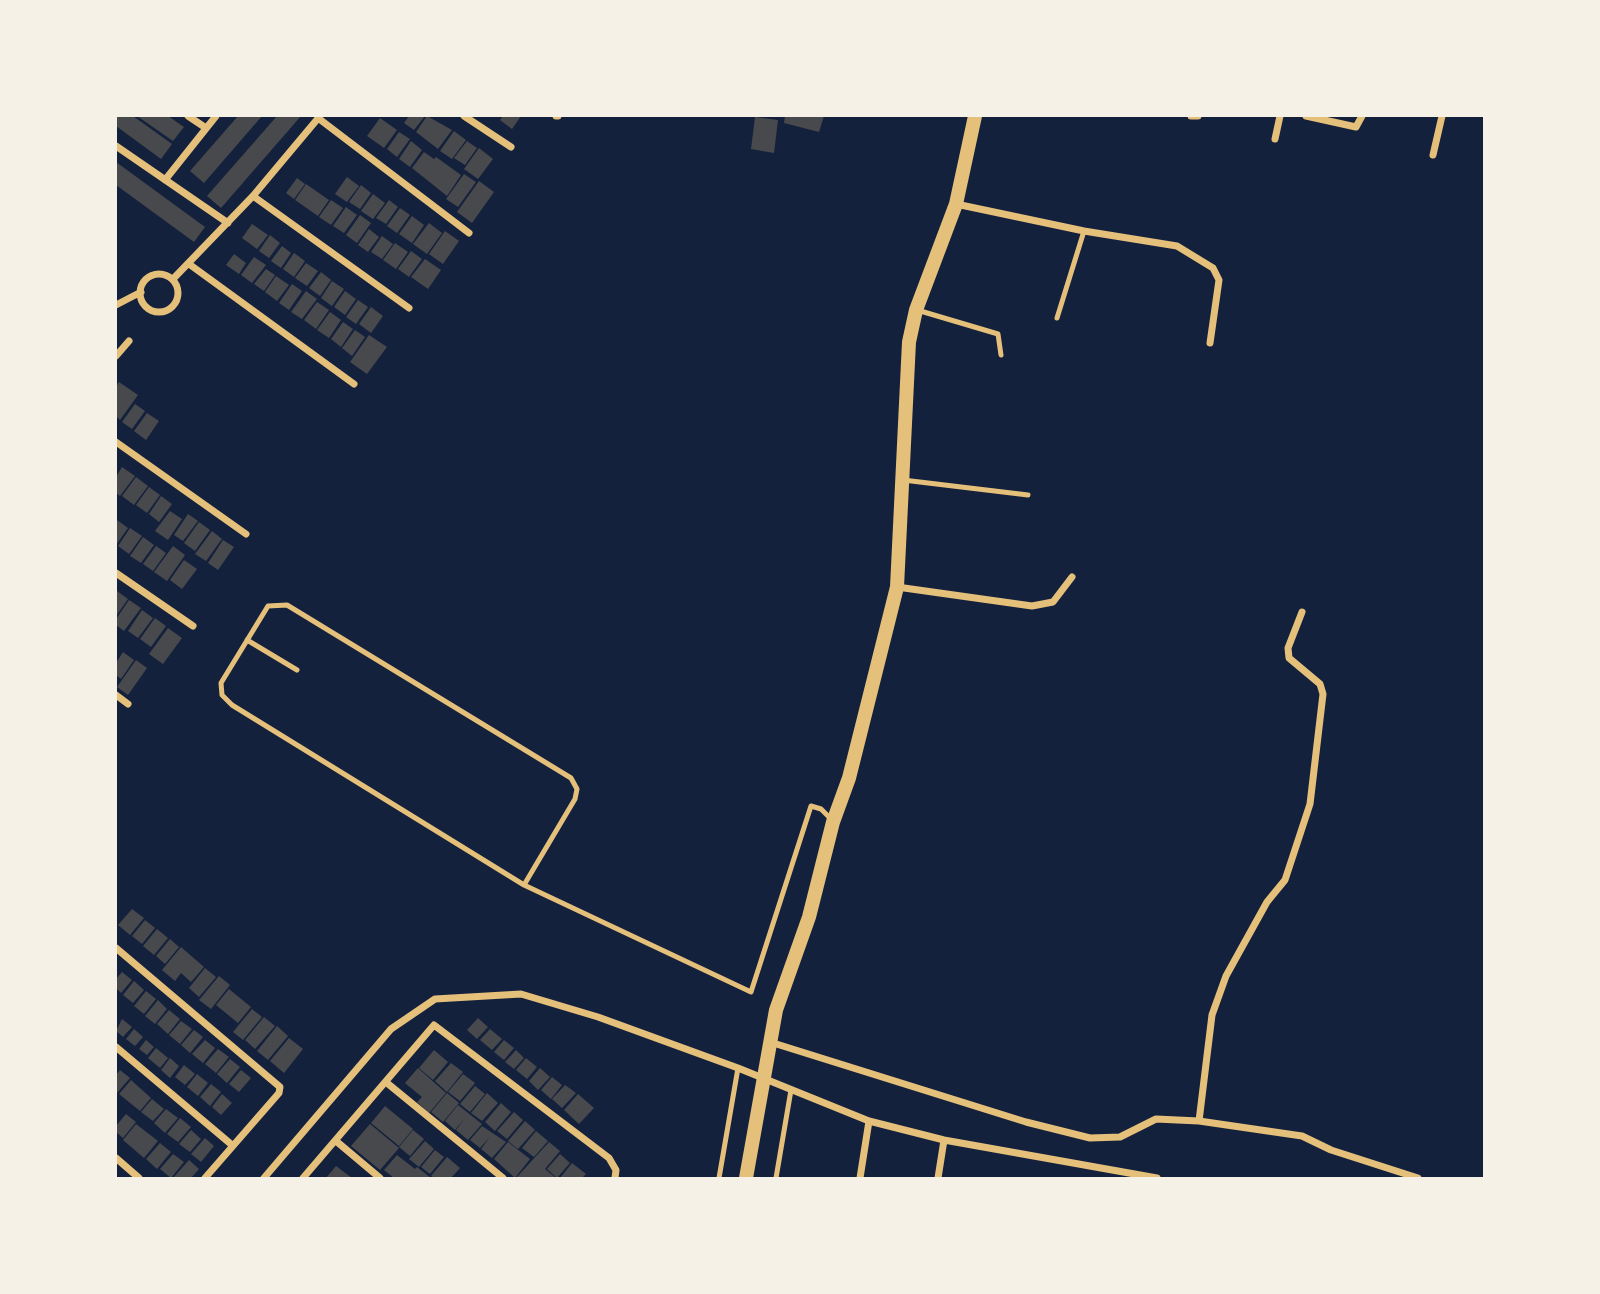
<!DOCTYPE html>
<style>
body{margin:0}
#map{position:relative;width:1600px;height:1294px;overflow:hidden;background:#14213d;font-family:"Work Sans",sans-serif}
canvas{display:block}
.frame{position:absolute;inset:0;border:117px solid #f6f1e7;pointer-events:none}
</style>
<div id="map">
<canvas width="1600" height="1294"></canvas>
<div class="frame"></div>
</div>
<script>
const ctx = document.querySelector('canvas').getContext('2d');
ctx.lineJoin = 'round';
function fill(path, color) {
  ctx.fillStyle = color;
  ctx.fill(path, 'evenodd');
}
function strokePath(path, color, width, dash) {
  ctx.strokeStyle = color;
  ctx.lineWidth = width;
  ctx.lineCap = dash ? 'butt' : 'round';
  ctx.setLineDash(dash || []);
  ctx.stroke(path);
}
fill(new Path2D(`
 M116 116H133L172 144 161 159 116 126Z
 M137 116H168L184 127 173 141Z
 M238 116H262L204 183 190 171Z
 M277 116H301L221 208 207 196Z
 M409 116H425L414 130 404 123Z
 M427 116 452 130 438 149 416 132Z
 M503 116H521L512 129 500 120Z
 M785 116H824L819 132 784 123Z
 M755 117 778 120 774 153 751 149Z
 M380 118 397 130 384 148 367 136Z
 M454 131 466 140 452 159 440 151Z
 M399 132 410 139 397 157 387 149Z
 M411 141 422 150 410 167 399 159Z
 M467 141 477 148 465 165 454 158Z
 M479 148 493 159 478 179 464 169Z
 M424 152 434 159 436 157 461 175 447 196 412 168Z
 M116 162 205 227 194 242 116 185Z
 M464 174 476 182 458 207 446 199Z
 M347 177 359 186 347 202 335 194Z
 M297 178 305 184 294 199 286 193Z
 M479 181 494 192 472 223 457 212Z
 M306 184 329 200 318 216 295 200Z
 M361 185 371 193 360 209 349 202Z
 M373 194 385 203 373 219 361 211Z
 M331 200 343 208 331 225 319 217Z
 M389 200 398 207 386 224 376 218Z
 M346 207 357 215 344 233 333 226Z
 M400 208 410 215 397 233 387 226Z
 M360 215 371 223 357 243 346 235Z
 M412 216 424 225 412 243 399 234Z
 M429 223 442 233 427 254 413 244Z
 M252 224 268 235 257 249 242 238Z
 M369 229 379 237 368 252 358 245Z
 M445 231 459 241 443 264 429 254Z
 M270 235 280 243 269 258 259 251Z
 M382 236 393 244 382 259 371 252Z
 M395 243 408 252 396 269 383 260Z
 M282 246 291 253 281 268 271 261Z
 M411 251 422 259 409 277 398 269Z
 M294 253 305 261 294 277 283 269Z
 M234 254 246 263 239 274 226 265Z
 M254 257 266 265 252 283 241 275Z
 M425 259 441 270 428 289 411 277Z
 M306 263 318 271 307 286 295 278Z
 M266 269 275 275 264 291 254 284Z
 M321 272 331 280 320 296 309 288Z
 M276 276 289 285 277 301 265 292Z
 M332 281 344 289 332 306 321 298Z
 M292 284 302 291 289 310 279 303Z
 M306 291 317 299 302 319 291 312Z
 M345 291 356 299 345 315 334 307Z
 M358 300 368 307 356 324 346 317Z
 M317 302 329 310 316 329 304 320Z
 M371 307 383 316 371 333 359 324Z
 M330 312 341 320 329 338 317 330Z
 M343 322 353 329 341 347 331 339Z
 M355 330 365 337 352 356 342 348Z
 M369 335 387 347 367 374 350 362Z
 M119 382 138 395 120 420 116 416V387Z
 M135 404 145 411 132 429 122 422Z
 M147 413 159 421 146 440 134 431Z
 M122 467 135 476 120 496 116 493V477Z
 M136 477 148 486 134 505 122 496Z
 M149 487 160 495 147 513 136 505Z
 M161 496 172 504 159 522 149 514Z
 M170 511 182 519 168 540 155 531Z
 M188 514 198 521 183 541 174 535Z
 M117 520 128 528 116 545V523Z
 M199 522 210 530 195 551 184 543Z
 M130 528 142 536 129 554 118 546Z
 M212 531 222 539 206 561 195 554Z
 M143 537 154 545 141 563 130 556Z
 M223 540 234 547 218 570 208 563Z
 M156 546 166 553 153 571 143 564Z
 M173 546 185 555 167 581 154 572Z
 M184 560 197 569 182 589 170 580Z
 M117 591 128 599 116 616V592Z
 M129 600 141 608 124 631 116 625V619Z
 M142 610 153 618 138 638 128 631Z
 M155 618 166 626 151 647 140 639Z
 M168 628 182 638 163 664 149 654Z
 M123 652 134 660 121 679 116 675V663Z
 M136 660 147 668 128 695 117 687Z
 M132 909 144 918 130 935 118 925Z
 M145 920 155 928 142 944 132 936Z
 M157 929 168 938 154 955 143 946Z
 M170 939 179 947 165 964 156 956Z
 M181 947 204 967 191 982 181 973 175 981 162 970Z
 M205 968 216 977 199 997 189 988Z
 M122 972 132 980 121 993 116 988V979Z
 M219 976 230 985 211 1009 199 1000Z
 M134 981 144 990 133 1003 123 995Z
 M229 989 251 1007 238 1023 216 1005Z
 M146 991 156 999 144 1014 134 1006Z
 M158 1000 167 1009 155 1024 145 1016Z
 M252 1009 262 1017 243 1040 233 1032Z
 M169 1010 180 1019 168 1034 157 1024Z
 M264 1017 275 1026 255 1049 245 1040Z
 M478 1018 488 1027 477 1039 467 1030Z
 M122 1019 132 1027 123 1037 116 1031Z
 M181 1021 192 1029 180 1044 169 1035Z
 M277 1026 288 1036 268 1060 257 1051Z
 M134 1029 143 1037 135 1046 126 1039Z
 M490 1029 502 1039 492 1050 480 1040Z
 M194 1030 203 1037 190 1053 181 1045Z
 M289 1038 303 1049 284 1073 270 1061Z
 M146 1040 154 1047 147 1055 139 1049Z
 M205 1040 215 1048 203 1063 192 1054Z
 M504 1040 514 1048 504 1060 494 1052Z
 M156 1048 168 1058 160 1068 148 1058Z
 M218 1049 229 1057 216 1073 205 1064Z
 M434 1050 448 1062 433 1080 419 1068Z
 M516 1050 524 1058 514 1069 505 1062Z
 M170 1058 179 1066 170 1078 161 1070Z
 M526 1058 537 1067 527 1079 516 1070Z
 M230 1059 240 1067 227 1083 217 1074Z
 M451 1063 463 1072 447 1092 435 1081Z
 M184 1065 195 1074 185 1085 175 1077Z
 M418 1068 446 1093 429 1113 417 1102 422 1097 405 1083Z
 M540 1068 550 1077 538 1090 529 1081Z
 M120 1070 130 1078 117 1093 116 1075Z
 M241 1070 251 1078 239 1092 229 1084Z
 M197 1074 208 1083 198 1096 187 1087Z
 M463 1074 475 1083 460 1101 448 1092Z
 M552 1077 562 1085 551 1099 541 1090Z
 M131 1080 151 1098 140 1111 119 1094Z
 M211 1084 221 1092 210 1106 200 1097Z
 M565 1085 576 1093 562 1108 552 1099Z
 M475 1086 485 1094 470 1112 460 1104Z
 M447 1093 459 1103 443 1122 431 1112Z
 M487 1093 498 1103 482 1121 471 1113Z
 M222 1094 232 1103 221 1115 212 1107Z
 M578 1094 594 1108 579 1124 564 1110Z
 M152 1099 164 1109 153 1121 141 1112Z
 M501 1103 511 1112 495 1131 485 1122Z
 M458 1105 482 1124 468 1140 456 1130 465 1118 455 1130 445 1121Z
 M385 1106 413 1129 399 1146 371 1123Z
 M166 1109 178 1118 165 1133 154 1123Z
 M514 1112 523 1120 507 1139 497 1131Z
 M126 1114 136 1122 123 1138 116 1132V1126Z
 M180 1118 191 1127 178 1142 167 1134Z
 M525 1121 535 1130 518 1149 508 1141Z
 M136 1124 158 1141 144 1158 123 1140Z
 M370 1124 399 1148 380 1170 351 1146Z
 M482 1126 506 1142 492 1158 481 1149 490 1137 480 1148 470 1140Z
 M191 1130 201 1139 190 1152 179 1144Z
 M413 1130 424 1139 410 1156 399 1147Z
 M536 1131 548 1141 534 1157 522 1148Z
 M205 1138 214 1146 201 1162 191 1154Z
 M425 1141 434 1149 419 1167 409 1159Z
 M508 1142 530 1159 515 1178 494 1159Z
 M549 1142 560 1151 545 1169 556 1178H516Z
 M160 1143 171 1152 157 1169 146 1159Z
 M435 1150 444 1157 430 1174 421 1167Z
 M173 1154 184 1162 171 1178 160 1169Z
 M560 1154 570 1163 557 1178 547 1169Z
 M397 1155 415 1169 417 1167 431 1178H394L384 1170Z
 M447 1157 460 1168 451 1178H435L431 1176Z
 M189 1160 199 1169 191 1178H173Z
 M572 1163 586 1174 582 1178H560Z
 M336 1166 352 1178H326Z`), '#48494c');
strokePath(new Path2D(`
 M917 310 998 334 1001 355
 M1057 318 1084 231
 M903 480 1028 495
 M247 640 297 670
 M524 885 575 799 577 789 571 778 287 605 268 606 221 683 222 695 232 705 524 885 751 992 811 806 821 809 833 821
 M719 1178 738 1068
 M776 1178 791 1090`), '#e5c07b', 5);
strokePath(new Path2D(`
 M188 116 206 128
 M464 116 511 147
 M556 116H558
 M1191 116H1198
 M1306 116 1356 127 1362 116
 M318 118 469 233
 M1275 139 1280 116
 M116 146 228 223
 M1433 155 1442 116
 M165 180 216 116
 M253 196 409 308
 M956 204 1084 231 1177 246 1213 268 1219 280 1210 343
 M189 264 354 384
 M140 293a19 19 0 1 1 38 0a19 19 0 1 1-38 0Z
 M173 279 253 196 320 116
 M116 305 141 292
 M116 356 129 341
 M116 442 246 534
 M116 573 193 626
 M897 587 1032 606 1053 602 1072 577
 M116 695 128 704
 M116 948 280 1087 279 1093 205 1178
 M770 1042 1026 1122 1090 1138 1120 1137 1156 1119 1199 1121 1302 1136 1331 1150 1418 1178
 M116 1047 232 1145
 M387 1083 503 1178
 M1199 1121 1212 1015 1226 976 1267 902 1285 880 1310 804 1323 694 1320 684 1289 658 1288 648 1302 612
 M336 1141 380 1178
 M116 1158 139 1178
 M264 1178 391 1029 435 999 521 994 598 1017 738 1068 869 1121 944 1140 1157 1178
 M303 1178 434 1025 609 1158 616 1170 615 1178
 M860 1178 869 1121
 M938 1178 944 1140`), '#e5c07b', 7);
strokePath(new Path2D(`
 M746 1178 776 1010 809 917 833 822 849 778 897 587 909 342 916 310 956 204 975 116`), '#e5c07b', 14);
</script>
